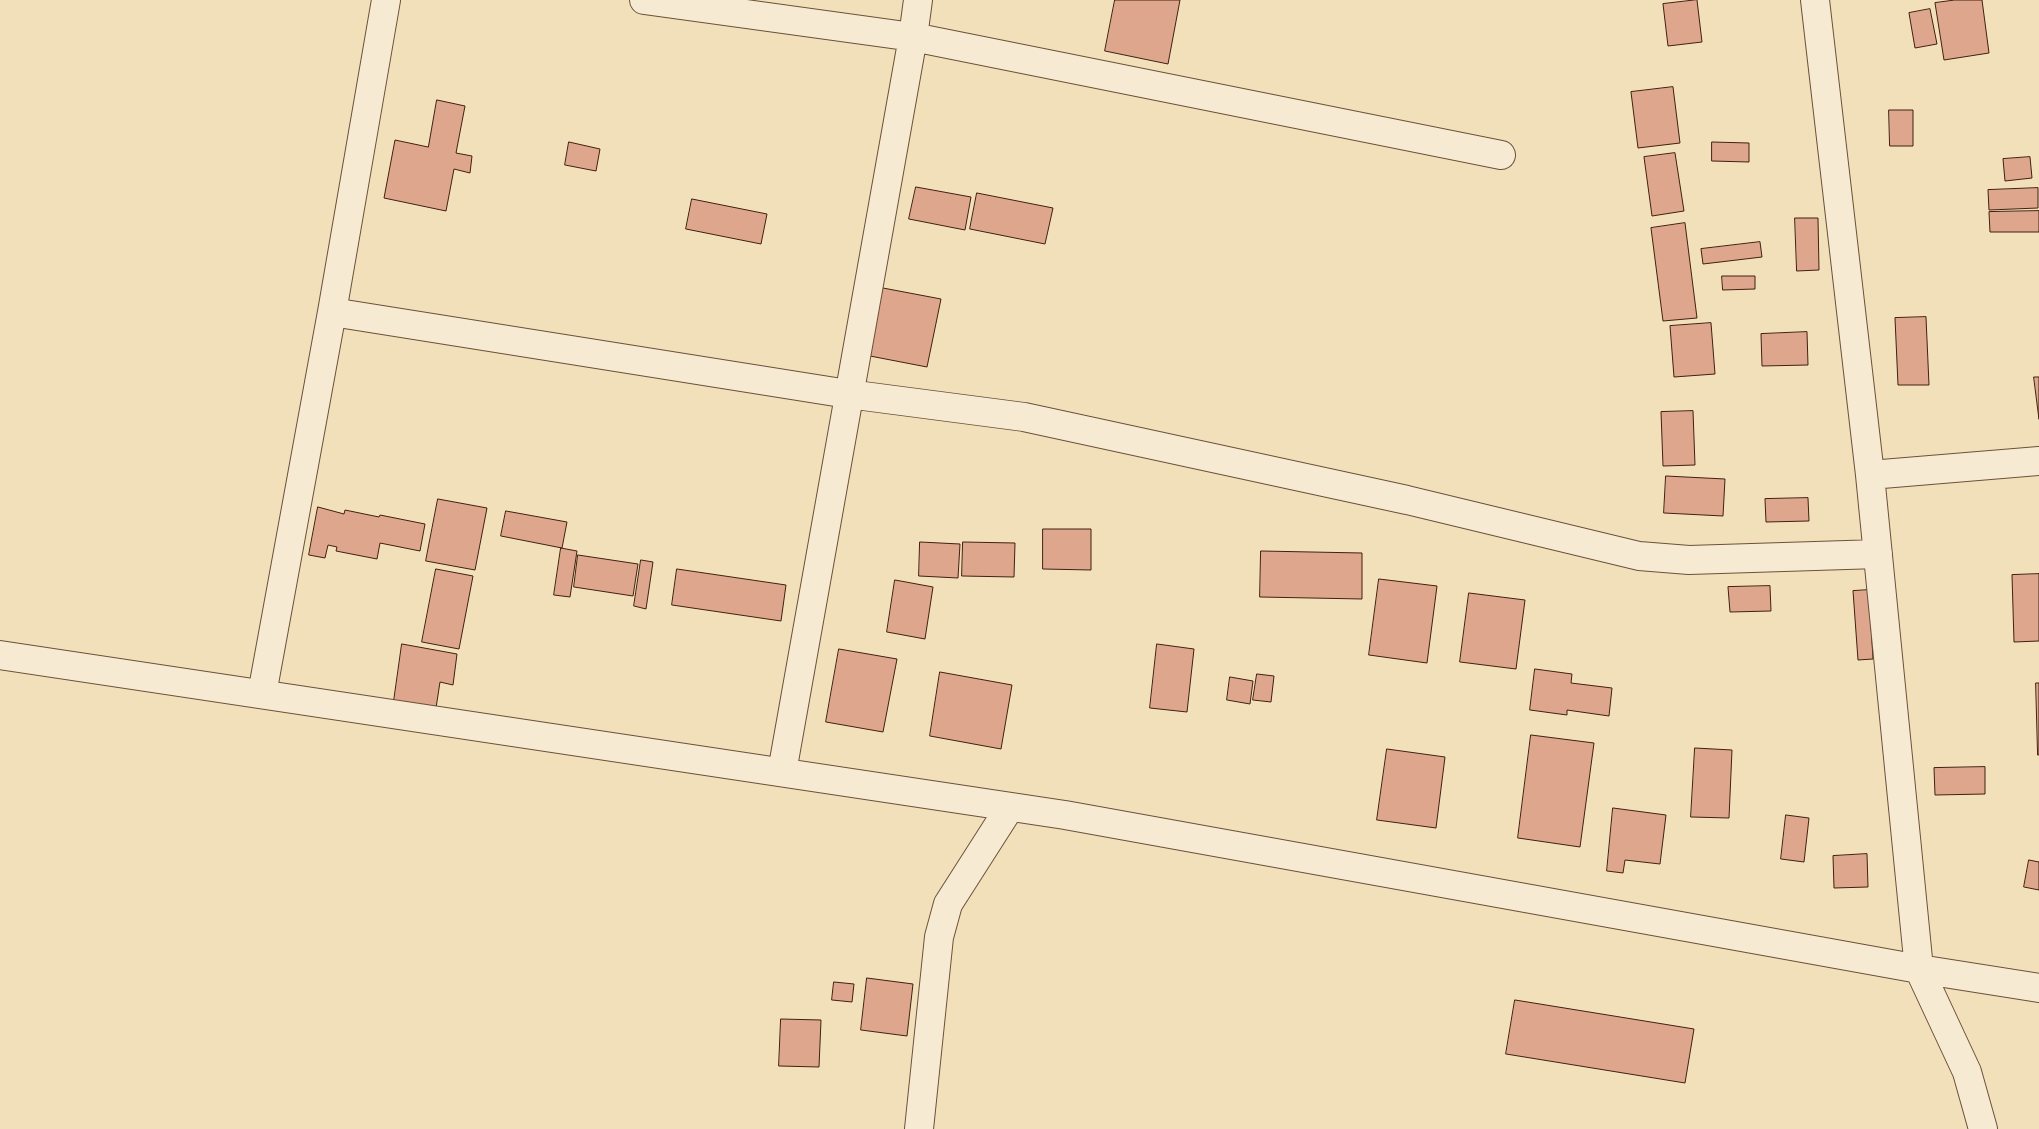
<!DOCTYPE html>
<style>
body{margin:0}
canvas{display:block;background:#f1e0ba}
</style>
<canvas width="2039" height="1129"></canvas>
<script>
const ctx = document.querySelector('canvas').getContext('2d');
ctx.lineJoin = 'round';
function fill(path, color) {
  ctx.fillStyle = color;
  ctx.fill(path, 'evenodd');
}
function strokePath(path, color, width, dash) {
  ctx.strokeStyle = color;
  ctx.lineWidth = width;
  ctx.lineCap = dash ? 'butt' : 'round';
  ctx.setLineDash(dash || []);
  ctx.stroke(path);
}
const building = new Path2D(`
 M1115 0H1180L1168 64 1105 51Z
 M1697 0 1702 42 1668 46 1663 4Z
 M1955 0H1982L1989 53 1944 60 1935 3Z
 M1930 9 1937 44 1915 48 1909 13Z
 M1673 87 1680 143 1638 148 1631 92Z
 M437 100 465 106 456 153 472 156 470 173 454 169 446 211 384 198 395 140 428 147Z
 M1889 110H1913V146H1890Z
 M569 142 600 149 596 171 565 165Z
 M1712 142 1749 143V162L1712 161Z
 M1675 153 1684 211 1652 216 1644 157Z
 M2030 157 2032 178 2005 181 2003 159Z
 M916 187 971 197 965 230 909 219Z
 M2038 188V208L1989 210 1988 190Z
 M977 193 1053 208 1045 244 970 229Z
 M692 199 767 214 761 244 686 229Z
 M2039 211V232H1990L1989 212Z
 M1795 218H1818L1819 270 1797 271Z
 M1685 223 1697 318 1663 321 1651 228Z
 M1760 242 1762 257 1703 264 1701 249Z
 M1722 276H1755V289L1723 290Z
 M883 288 941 299 927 367 870 356Z
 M1926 317 1929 385H1898L1895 318Z
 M1711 323 1715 374 1674 377 1670 326Z
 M1807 332 1808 365 1762 366 1761 334Z
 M2034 377H2039V419Z
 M1693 411 1695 465 1663 466 1661 412Z
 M1666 476 1725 479 1723 516 1664 513Z
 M1808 498 1809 521 1766 522 1765 499Z
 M438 499 487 508 475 570 426 561Z
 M318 507 344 514 345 510 379 517 380 515 425 524 420 551 380 543 377 559 336 551 337 547 328 545 325 558 309 555Z
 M506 511 567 522 562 548 501 536Z
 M1043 529H1091V570L1043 569Z
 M920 542 960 544 958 578 919 576Z
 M963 542 1015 543 1014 577 962 576Z
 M561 548 577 551 570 597 554 595Z
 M1261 551 1362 553V599L1260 597Z
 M578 555 638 564 633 596 574 587Z
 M641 560 653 562 646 609 634 606Z
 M436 569 473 576 459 649 422 642Z
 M677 569 786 585 781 621 672 605Z
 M2039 574V641L2014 642 2012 575Z
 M1379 579 1437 586 1427 663 1369 655Z
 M895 580 933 587 925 639 887 632Z
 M1770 586 1771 611 1730 612 1728 587Z
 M1869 590 1873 659 1858 660 1853 591Z
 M1469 593 1525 600 1516 669 1460 662Z
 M402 644 457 654 453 685 440 682 436 708 394 701Z
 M1157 644 1194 649 1187 712 1150 708Z
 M839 649 897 659 883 732 826 722Z
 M1535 669 1572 674 1571 683 1612 688 1609 716 1567 710V715L1530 710Z
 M940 672 1012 685 1001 749 930 736Z
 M1257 674 1274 676 1271 702 1253 700Z
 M1230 677 1253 681 1250 704 1227 700Z
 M2036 683H2039V755H2038Z
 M1531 735 1594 743 1580 847 1518 838Z
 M1695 748 1732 750 1729 818 1691 817Z
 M1387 749 1445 757 1436 828 1377 820Z
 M1985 767V794L1935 795 1934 768Z
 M1613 808 1666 815 1660 864 1625 860 1623 873 1607 871Z
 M1786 815 1809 818 1804 862 1781 859Z
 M1867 854 1868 887 1834 888 1833 856Z
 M2029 860 2039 862V890L2024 887Z
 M867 978 913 984 907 1036 861 1030Z
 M834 982 854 984 852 1002 832 1000Z
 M1515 1000 1694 1029 1685 1083 1506 1054Z
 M781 1019 821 1020 819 1067 779 1066Z`);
fill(building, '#dda68d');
strokePath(building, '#422010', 1);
const minor = new Path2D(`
 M644 0 913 37 1501 155
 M1815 0 1870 475 1919 969 1967 1072 1983 1129
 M332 312 848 394 1024 417 1407 500 1639 556 1689 560 1878 554
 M1870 475 2039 461
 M0 655 1065 815 1919 969 2039 988
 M262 694 332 312 386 0
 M782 772 913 37 918 0
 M919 1129 939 937 948 904 1010 807`);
strokePath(minor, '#6e503a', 30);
strokePath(minor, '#f6ebd2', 28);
</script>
